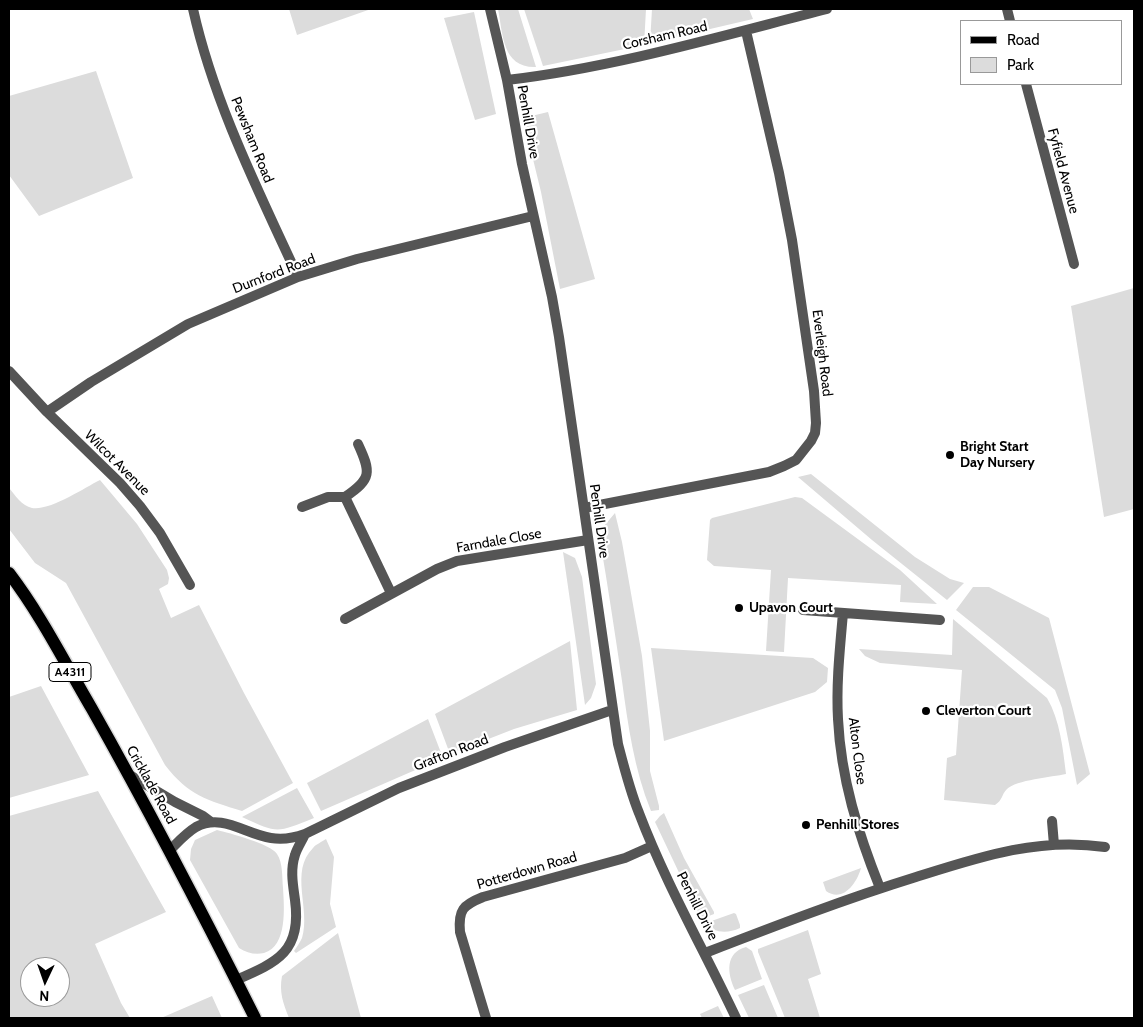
<!DOCTYPE html>
<style>
body{margin:0}
#map{position:relative;width:1143px;height:1027px;overflow:hidden;background:#fff;font-family:Cabin,sans-serif}
canvas{display:block}
.frame{position:absolute;inset:0;border:10px solid #000;pointer-events:none}
.legend{position:absolute;left:960px;top:20px;width:162px;height:65px;box-sizing:border-box;background:#fff;border:1px solid #999;margin:0;padding:6px 9px;list-style:none;font-size:15px;color:#000}
.legend li{display:flex;align-items:center;gap:10px;height:25px}
.legend b{width:25px;border:1px solid #999}
.north{position:absolute;left:20px;top:957px;width:50px;height:50px;box-sizing:border-box;background:#fff;border:1px solid #999;border-radius:50%;rotate:183deg;font-size:14px;font-weight:700;line-height:20px;text-align:center;color:#000}
.north::after{content:'';display:block;margin:auto;width:18px;height:22px;background:#000;clip-path:polygon(50% 0,100% 100%,50% 72%,0 100%)}
</style>
<div id="map">
<canvas width="1143" height="1027"></canvas>
<div class="frame"></div>
<ul class="legend">
<li><b style="height:6px;background:#000"></b>Road</li>
<li><b style="height:14px;background:#dcdcdc"></b>Park</li>
</ul>
<div class="north">N</div>
</div>
<script>
const ctx = document.querySelector('canvas').getContext('2d');
ctx.lineJoin = 'round';
function fill(path, color) {
  ctx.fillStyle = color;
  ctx.fill(path, 'evenodd');
}
function strokePath(path, color, width, dash) {
  ctx.strokeStyle = color;
  ctx.lineWidth = width;
  ctx.lineCap = dash ? 'butt' : 'round';
  ctx.setLineDash(dash || []);
  ctx.stroke(path);
}
function drawText(font, color, halo, rows, align = 'center') {
  ctx.font = font + ' Cabin,sans-serif';
  ctx.lineWidth = 4.5;
  ctx.setLineDash([]);
  ctx.textBaseline = 'middle';
  ctx.strokeStyle = halo;
  ctx.fillStyle = color;
  for (const [text, x, y, turn = 0] of rows) {
    ctx.save();
    ctx.translate(x, y);
    ctx.rotate((+turn || 0) * Math.PI / 180);
    ctx.textAlign = isNaN(turn) ? turn : align;
    if (halo) ctx.strokeText(text, 0, 0);
    ctx.fillText(text, 0, 0);
    ctx.restore();
  }
}
fill(new Path2D(`
 M289 9H371L297 35Z
 M498 9H518L536 67C502 68 503 34 498 9Z
 M524 9H646L644 45 543 66Z
 M652 9H749L753 19 650 43Z
 M474 12 496 114 475 120 444 18Z
 M96 71 133 178 39 216 9 175V96Z
 M548 112 595 279 560 289 541 192 523 118Z
 M1134 288V509L1104 517 1071 306Z
 M811 474 915 557 950 579 964 583 947 600 872 540 798 477Z
 M100 480 137 524 167 570 169 578 168 584 159 589 171 618 199 605 244 693 293 783 242 811C207 800 189 796 165 765L66 583 35 563 9 529V488C15 495 22 506 32 508 50 511 84 488 100 480Z
 M795 497 802 498 900 570 937 604 900 602 901 585 788 578 784 652 766 651 771 570 714 566 707 560 710 520 712 518Z
 M615 513 622 542 642 656 650 731V771L659 806V810L651 811C634 769 628 725 622 681 615 634 608 587 600 540L604 526Z
 M563 552 575 558 582 577 596 684 591 698 585 705Z
 M973 587H989L1049 618 1090 774 1077 785 1062 708 1055 690 956 610Z
 M953 619 1047 698C1060 720 1063 749 1066 774 1052 777 1016 780 1007 789 1001 795 1003 800 995 805L944 800 947 758 956 755 962 670 880 663 865 656 859 649 952 655Z
 M570 641 577 710 514 729 450 754 435 714Z
 M651 648 813 658 828 668 827 682 815 692 664 741Z
 M41 686 89 775 9 798V697Z
 M428 719 443 758 321 811 307 783Z
 M297 788 314 818C276 833 279 834 242 817Z
 M98 791 166 912 95 944 121 1003 130 1018H9V816ZM30 967H60V997H30Z
 M664 813 684 858 714 912V914L701 919 655 822 660 816Z
 M217 830C229 833 271 844 277 854 283 863 282 877 283 888 284 906 288 946 264 953 255 955 247 953 239 948L190 860 191 849 195 840Z
 M326 839 334 857 330 904 336 927 296 953 294 951C297 947 300 942 302 938 311 909 289 872 313 848 316 844 322 842 326 839Z
 M861 868C857 883 843 903 826 891L823 882Z
 M734 913 736 914 740 925V928C727 934 715 933 703 924Z
 M808 930 821 974 808 979 820 1018H785L758 952V949Z
 M338 933 361 1018H289C283 1003 279 992 282 976Z
 M746 947 752 951 762 979 735 990C727 973 725 953 746 947Z
 M764 985 778 1018H749L738 995Z
 M212 996 222 1018H161Z
 M718 1006 724 1018H702L700 1014Z`), '#dcdcdc');
const primary = new Path2D(`
 M9 573C41 615 65 663 92 709 149 810 203 914 255 1018`);
strokePath(primary, '#dbdbdb', 15);
strokePath(new Path2D(`
 M193 9C214 103 258 190 298 277
 M490 9 507 80 522 164 552 297 559 337 618 744C624 767 630 791 639 813 666 884 704 950 736 1018
 M1007 9 1010 21
 M507 80C616 67 721 36 827 9
 M1026 84 1074 264
 M9 371 47 412 120 483 140 506 160 533 190 585
 M47 412 91 382 188 324 298 277 357 259 533 216
 M358 444C371 472 372 479 345 497L391 593
 M302 507 328 497H345
 M584 508 769 472 784 466 796 460 811 441 815 433 816 423 814 391 792 240 779 173 746 31
 M803 610 940 620
 M843 613C840 648 836 684 838 719 841 779 858 833 880 888
 M345 619 437 569 457 561 588 540
 M128 774 175 802 203 816 211 822
 M1052 821 1054 845
 M305 834 399 788 505 747 612 710
 M170 850C178 842 186 833 196 827 222 813 245 834 271 838 283 840 294 838 305 834 302 841 297 848 295 855 290 870 293 885 295 900 302 951 278 962 236 980
 M705 953C775 926 845 899 916 877 979 857 1038 837 1105 847
 M486 1018 460 932C458 910 463 905 483 897L625 858 652 846`), '#555', 10);
strokePath(primary, '#000', 12);
for (const [x, y, r, color] of [
 [950,455,5,"#000"],
 [739,608,5,"#000"],
 [926,711,5,"#000"],
 [806,825,5,"#000"]
]) {
  const dot = new Path2D();
  dot.arc(x, y, r, 0, 2 * Math.PI);
  ctx.fillStyle = color;
  ctx.fill(dot);
  strokePath(dot, '#fff', 2);
}
for (const [x, y, w] of [
 [70,672,42]
]) {
  const box = new Path2D();
  box.roundRect(x - w / 2, y - 9.5, w, 19, 4);
  ctx.fillStyle = '#fff';
  ctx.fill(box);
  strokePath(box, '#000', 1);
}
drawText('bold 12px', '#000', null, [
 ["A4311",70,672]
]);
drawText('14px', '#000', '#fff', [
 ["Corsham Road",665,36,-13],
 ["Penhill Drive",528,122,80],
 ["Pewsham Road",252,140,68],
 ["Fyfield Avenue",1063,171,75],
 ["Durnford Road",274,274,-21],
 ["Everleigh Road",822,353,83],
 ["Wilcot Avenue",117,463,45],
 ["Penhill Drive",599,521,82],
 ["Farndale Close",499,541,-10],
 ["Alton Close",857,751,83],
 ["Grafton Road",451,753,-21],
 ["Cricklade Road",151,785,61],
 ["Potterdown Road",527,871,-16],
 ["Penhill Drive",697,906,63]
]);
drawText('bold 14px', '#000', '#fff', [
 ["Bright Start",960,447],
 ["Day Nursery",960,463],
 ["Upavon Court",749,608],
 ["Cleverton Court",936,711],
 ["Penhill Stores",816,825]
], 'left');
</script>
